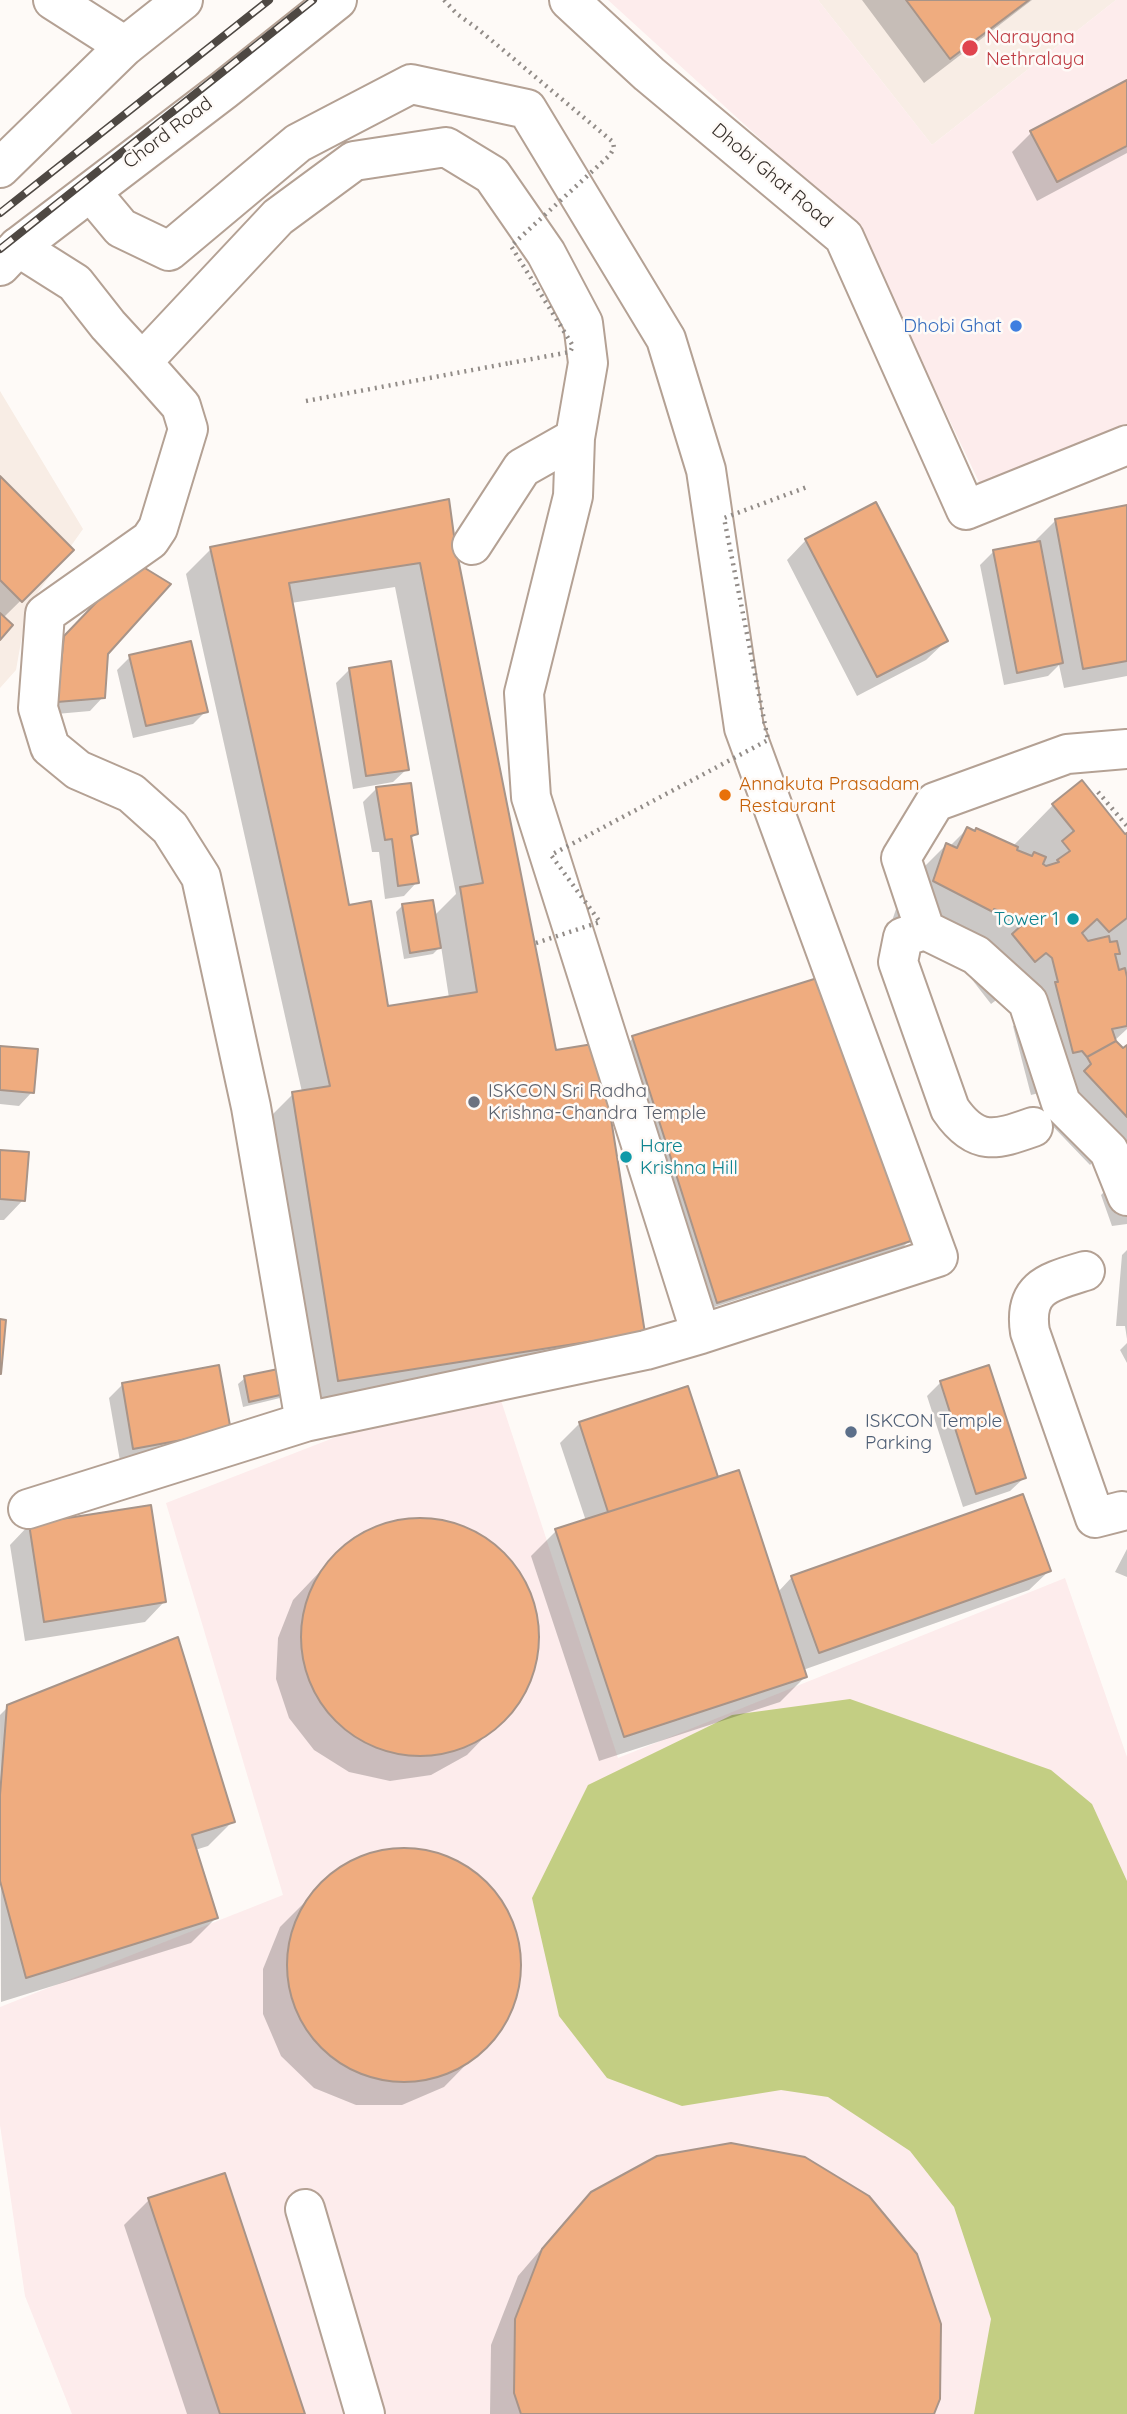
<!DOCTYPE html>
<style>
body{margin:0}
canvas{display:block;background:#fefaf7}
</style>
<canvas width="1127" height="2414"></canvas>
<script>
const ctx = document.querySelector('canvas').getContext('2d');
ctx.lineJoin = 'round';
function fill(path, color) {
  ctx.fillStyle = color;
  ctx.fill(path, 'evenodd');
}
function strokePath(path, color, width, dash) {
  ctx.strokeStyle = color;
  ctx.lineWidth = width;
  ctx.lineCap = dash ? 'butt' : 'round';
  ctx.setLineDash(dash || []);
  ctx.stroke(path);
}
function drawText(font, color, halo, rows, align = 'center') {
  ctx.font = font + ' Quicksand,sans-serif';
  ctx.lineWidth = 5;
  ctx.setLineDash([]);
  ctx.textBaseline = 'middle';
  ctx.strokeStyle = halo;
  ctx.fillStyle = color;
  for (const [text, x, y, turn = 0] of rows) {
    ctx.save();
    ctx.translate(x, y);
    ctx.rotate((+turn || 0) * Math.PI / 180);
    ctx.textAlign = isNaN(turn) ? turn : align;
    if (halo) ctx.strokeText(text, 0, 0);
    ctx.fillText(text, 0, 0);
    ctx.restore();
  }
}
fill(new Path2D(`
 M818 0H1116L932 145Z
 M0 391 83 529 27 608 16 670 0 688Z`), '#f8ede5');
fill(new Path2D(`
 M608 0H818L932 145 1116 0H1127V424L980 484 858 228Z
 M493 1376 618 1758 1065 1578 1127 1757V2414H72L25 2296 0 2125V2007L283 1895 166 1503Z`), '#fdecec');
fill(new Path2D(`
 M850 1699 1051 1770 1092 1804 1127 1881V2414H974L991 2319 954 2207 910 2151 828 2097 781 2090 682 2106 607 2078 559 2016 532 1898 588 1785 732 1715Z`), '#c3ce83');
fill(new Path2D(`
 M862 0H1032L924 83Z
 M1127 82V153L1037 201 1012 152 1031 133Z
 M0 479 72 550 3 618 0 637Z
 M1127 507V676L1064 688 1059 665 1048 676 1004 685 980 565 993 552 1037 544 1036 540 1056 520Z
 M806 540 946 641 926 660 857 696 787 560Z
 M454 543 555 1052 643 1332 313 1405 268 1119 293 1094 302 1092 186 574 211 549ZM395 587 456 894 434 916 403 905 396 912 404 959 433 954 441 946 449 998 386 1008 347 907 291 603Z
 M135 565 106 653 103 697 90 711 45 715 51 652Z
 M130 657 206 711 193 724 133 738 117 670Z
 M350 669 407 769 393 782 353 789 336 683Z
 M1082 782 1125 837 1127 835V1029L1114 1041 1123 1051 1127 1047V1224L1112 1226 1101 1195 1114 1182 1094 1161 1090 1165 1042 1115 1049 1108 1039 1093 1031 1095 1013 1026 1016 1024 1010 1001 1003 995 991 1004 970 977 981 967 891 924 903 888 946 845 949 847 967 829 1013 846 1053 805Z
 M376 789 416 834 409 840 417 882 404 896 385 899 379 852H372L363 802Z
 M633 1038 909 1241 903 1247 711 1308 627 1044Z
 M0 1048 32 1092 19 1106 0 1104Z
 M0 1151 23 1200 4 1220H0Z
 M1127 1250V1339L1125 1326H1116L1122 1255Z
 M1127 1343V1363L1120 1350Z
 M245 1378 287 1392 280 1398 243 1407 238 1384Z
 M941 1382 1024 1478 1010 1491 963 1507 927 1396Z
 M122 1385 229 1430 120 1461 109 1398Z
 M580 1423 778 1592 792 1577 1049 1571 1029 1590 803 1670 805 1677 780 1702 599 1761 531 1556 556 1531 586 1521 560 1443Z
 M425 1518 465 1527 500 1549 525 1581 538 1620 537 1661 521 1699 467 1755 431 1775 390 1781 349 1772 314 1750 289 1718 276 1679 278 1638 293 1600 347 1543 383 1524Z
 M29 1525 164 1602 145 1622 25 1641 10 1545Z
 M1127 1549V1577L1115 1572Z
 M8 1707 233 1821 208 1846 195 1850 216 1918 191 1943 1 2002 0 1715Z
 M426 1850 469 1867 501 1899 519 1941V1986L502 2028 444 2087 402 2105H356L314 2088 281 2056 263 2014V1969L280 1927 338 1869 381 1851Z
 M593 2193 932 2414H490L491 2345 518 2276 567 2219Z
 M149 2200 303 2414H187L124 2225Z`), '#0003');
const building = new Path2D(`
 M906 0H1029L950 59Z
 M1127 80V146L1057 182 1030 131Z
 M0 476 74 550 22 602 0 580Z
 M449 499 455 543 556 1050 599 1043 645 1333 338 1381 292 1092 330 1086 210 547ZM420 563 483 883 460 887 477 992 388 1006 371 901 349 905 289 583Z
 M876 502 948 641 877 677 805 539Z
 M1127 505V661L1083 669 1055 519Z
 M1040 541 1063 663 1017 673 993 550Z
 M135 562 171 584 108 654 105 698 57 702 64 636Z
 M0 613 13 625 0 640Z
 M191 641 208 712 146 726 129 655Z
 M391 661 409 770 366 776 349 668Z
 M1082 780 1125 834 1127 833V918L1109 932 1097 919 1082 933 1088 941 1109 936 1110 942 1117 941 1120 954H1115L1119 970 1125 968 1127 977V1026L1112 1029 1116 1041 1087 1057 1082 1051 1073 1053 1055 982H1058L1052 958 1046 953 1035 962 1012 934 1023 924 1018 918 994 909 993 912 933 881 946 843 957 848 967 827 975 831 976 828 1018 847 1017 850 1032 856 1034 852 1046 857 1043 864 1046 866 1059 862 1057 860 1070 851 1062 841 1074 831 1052 804Z
 M411 783 418 834 411 836 419 883 398 886 392 839 385 840 376 787Z
 M433 900 441 948 410 953 402 904Z
 M827 975 911 1241 717 1303 632 1036Z
 M1116 1041 1123 1048 1127 1045V1117L1084 1071 1091 1064 1087 1057Z
 M0 1046 38 1049 34 1093 0 1090Z
 M0 1150 29 1152 25 1201 0 1199Z
 M0 1319 6 1320 1 1374H0Z
 M219 1365 231 1431 133 1449 122 1383Z
 M989 1365 1026 1478 976 1494 940 1381Z
 M283 1368 289 1393 249 1402 244 1376Z
 M688 1386 718 1477 608 1512 579 1422Z
 M739 1470 807 1677 624 1737 555 1529Z
 M1023 1494 1051 1571 819 1653 791 1576Z
 M151 1505 166 1602 44 1622 29 1524Z
 M301 1637a119 119 0 1 1 238 0a119 119 0 1 1-238 0Z
 M178 1637 235 1822 192 1835 218 1918 26 1978 0 1881V1795L7 1705Z
 M287 1965a117 117 0 1 1 234 0a117 117 0 1 1-234 0Z
 M731 2143 805 2157 869 2196 917 2254 941 2324 940 2399 934 2414H521L514 2393 515 2319 542 2249 591 2192 657 2156Z
 M225 2173 305 2414H220L148 2198Z`);
fill(building, '#efac7f');
strokePath(building, '#a89488', 2);
const minor = new Path2D(`
 M53 0 125 46
 M569 0 649 74 844 237 966 510 1127 445
 M18 247 75 283 108 325 142 362 278 217 354 161 446 147 492 175 546 253 583 323 588 363 575 438 573 496 524 693 531 797 701 1334 938 1257 744 728 706 470 666 339 527 109 411 84 298 143 169 251 121 228 91 192
 M142 362 181 406 188 429 158 528 150 540 45 614 38 708 50 747 78 770 131 793 170 828 201 877 251 1107 305 1422 646 1350 701 1334
 M472 545 522 468 575 438
 M1127 749 1067 754 935 802 901 858 925 930 976 955 1028 1002 1061 1103 1109 1151 1127 1196
 M925 930 903 937 898 962 950 1109C976 1147 996 1140 1033 1127
 M1085 1271C1049 1282 1023 1287 1030 1332L1095 1518 1122 1511
 M28 1509 305 1422
 M305 2209 365 2414`);
const major = new Path2D(`
 M0 168 125 46 183 0
 M0 266 18 247 224 90 337 0`);
strokePath(minor, '#b4a194', 42);
strokePath(major, '#b4a194', 42);
strokePath(new Path2D(`
 M306 401 510 363
 M1098 792 1127 826`), '#928c88', 4.5, [2, 5]);
strokePath(minor, '#fff', 38);
strokePath(major, '#fff', 38);
const rail = new Path2D(`
 M0 213 269 0
 M0 249 313 0`);
strokePath(rail, '#4e4843', 8);
strokePath(rail, '#fefaf7', 5, [16]);
strokePath(new Path2D(`
 M444 0 457 14 478 29 613 142 614 148 610 155 511 246 573 346 570 352 510 363
 M536 943 600 922 551 855 768 740 724 518 807 487`), '#928c88', 4.5, [2, 5]);
for (const [x, y, r, color] of [
 [970,48,9,"#e0444e"],
 [1016,326,7,"#3f7fe0"],
 [725,795,7,"#e8710a"],
 [1073,919,7,"#0f9aa8"],
 [474,1102,7,"#6b7280"],
 [626,1157,7,"#0f9aa8"],
 [851,1432,7,"#5c6f8a"]
]) {
  const dot = new Path2D();
  dot.arc(x, y, r, 0, 2 * Math.PI);
  ctx.fillStyle = color;
  ctx.fill(dot);
  strokePath(dot, '#fefaf7', 2.5);
}
drawText('19px', '#be3a42', '#fefaf7', [
 ["Narayana",986,37],
 ["Nethralaya",986,59]
], 'left');
drawText('19px', '#342d28', '#fefaf7', [
 ["Chord Road",168,133,-37],
 ["Dhobi Ghat Road",772,176,40]
]);
drawText('19px', '#366cbe', '#fefaf7', [
 ["Dhobi Ghat",1002,326]
], 'right');
drawText('19px', '#c56008', '#fefaf7', [
 ["Annakuta Prasadam",739,784],
 ["Restaurant",739,806]
], 'left');
drawText('19px', '#0d838f', '#fefaf7', [
 ["Tower 1",1059,919],
 ["Hare",640,1146,"left"],
 ["Krishna Hill",640,1168,"left"]
], 'right');
drawText('19px', '#5b616d', '#fefaf7', [
 ["ISKCON Sri Radha",488,1091],
 ["Krishna-Chandra Temple",488,1113]
], 'left');
drawText('19px', '#4e5e75', '#fefaf7', [
 ["ISKCON Temple",865,1421],
 ["Parking",865,1443]
], 'left');
</script>
